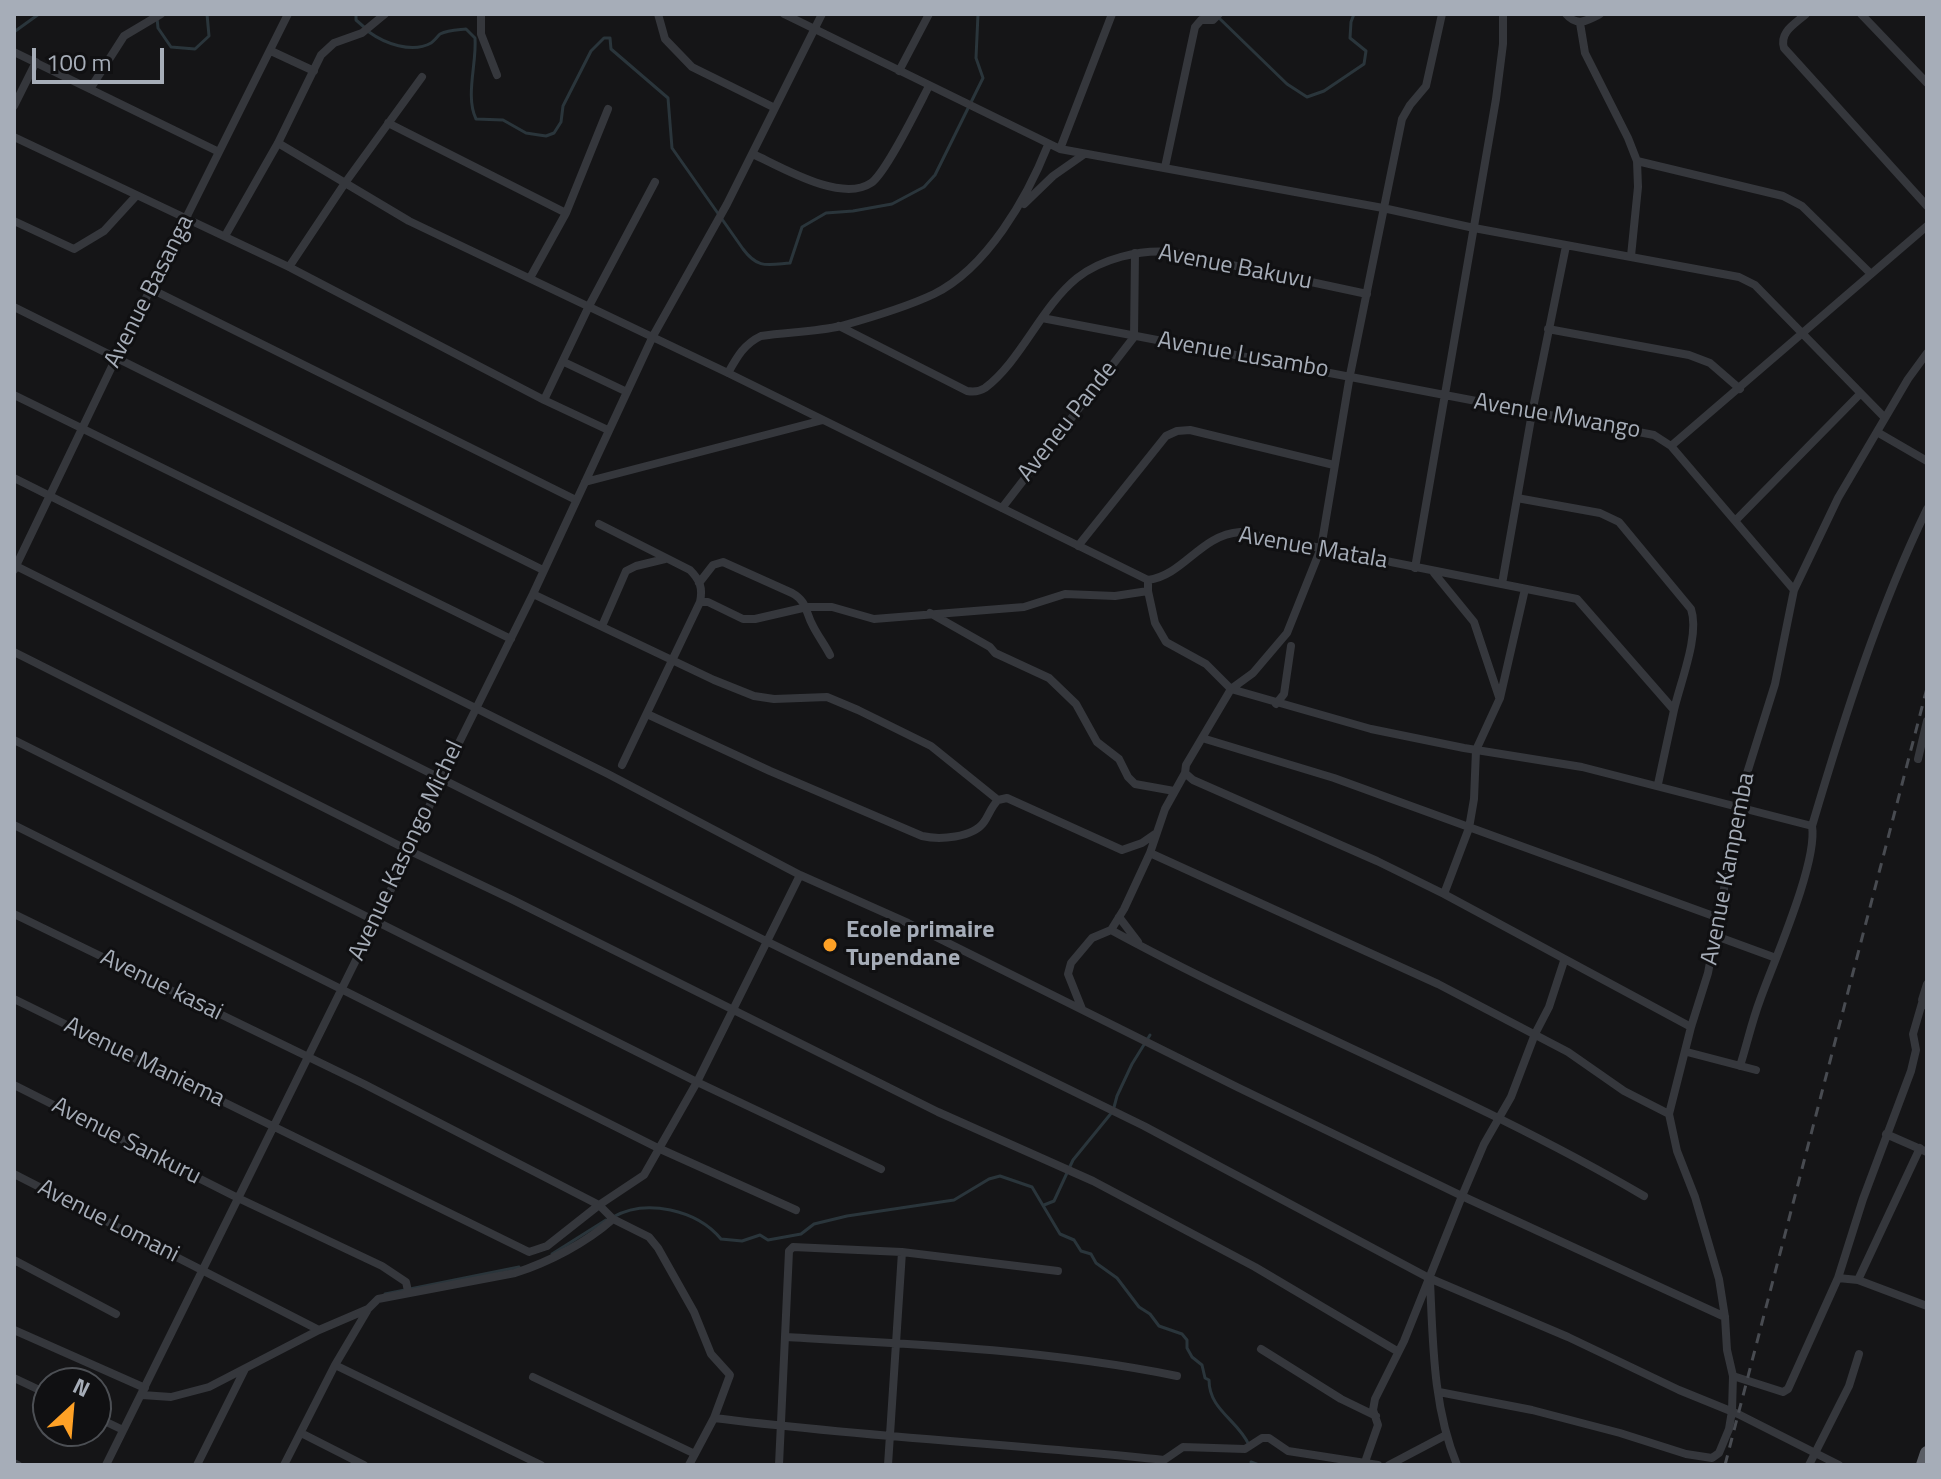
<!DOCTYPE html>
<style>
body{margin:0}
#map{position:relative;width:1941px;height:1479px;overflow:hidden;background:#151517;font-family:"Titillium Web",sans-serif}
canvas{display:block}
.frame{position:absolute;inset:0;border:16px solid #a6adb8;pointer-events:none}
.north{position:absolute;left:32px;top:1367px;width:80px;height:80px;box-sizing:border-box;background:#101012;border:2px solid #4c4f54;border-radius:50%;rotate:26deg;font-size:22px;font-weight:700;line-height:32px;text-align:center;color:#a6adb8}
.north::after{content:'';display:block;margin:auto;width:28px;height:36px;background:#fea126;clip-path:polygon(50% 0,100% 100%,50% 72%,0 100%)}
.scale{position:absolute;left:32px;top:48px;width:132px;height:36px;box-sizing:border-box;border:4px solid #a6adb8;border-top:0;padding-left:10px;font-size:24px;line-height:28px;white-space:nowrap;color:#a6adb8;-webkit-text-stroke:6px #101012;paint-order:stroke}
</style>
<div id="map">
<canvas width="1941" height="1479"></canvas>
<div class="frame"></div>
<div class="north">N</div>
<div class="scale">100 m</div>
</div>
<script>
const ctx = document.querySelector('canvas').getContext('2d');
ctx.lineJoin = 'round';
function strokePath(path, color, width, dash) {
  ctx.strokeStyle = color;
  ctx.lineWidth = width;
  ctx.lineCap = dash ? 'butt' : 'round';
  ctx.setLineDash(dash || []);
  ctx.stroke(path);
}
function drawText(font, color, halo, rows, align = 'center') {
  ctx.font = font + ' "Titillium Web",sans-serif';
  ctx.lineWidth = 6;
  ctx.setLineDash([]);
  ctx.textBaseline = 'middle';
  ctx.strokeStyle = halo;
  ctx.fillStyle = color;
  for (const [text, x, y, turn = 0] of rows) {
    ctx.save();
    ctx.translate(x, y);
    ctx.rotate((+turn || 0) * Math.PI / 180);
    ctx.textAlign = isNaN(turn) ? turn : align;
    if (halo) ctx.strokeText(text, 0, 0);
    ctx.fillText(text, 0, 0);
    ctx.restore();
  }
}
strokePath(new Path2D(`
 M356 14V20L364 27
 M1213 14 1217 16 1287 84 1307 97 1324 91 1364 64 1366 51 1350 38 1351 22 1354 14
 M157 18 158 28 171 47 195 49 209 36 207 14
 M14 32 39 14
 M369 32C384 43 412 54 431 43 434 41 437 37 440 34 448 30 457 30 466 29L475 38C477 63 465 96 476 119L503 120 526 133 539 135 546 136 554 133 561 122 563 106 591 51 604 38H610L611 49 668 98 672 148 743 249C758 269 767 265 790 263L802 227 826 213 853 211 892 204 924 187 935 175 983 78 976 58 978 14
 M1044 1205 1054 1201 1073 1160 1113 1111 1117 1096 1132 1064 1150 1035
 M613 1217C646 1198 697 1210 721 1239L742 1241 760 1235 768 1240 801 1234 814 1224 847 1216 954 1200 989 1179 1000 1176 1032 1187 1060 1234 1074 1240 1081 1251 1091 1254 1096 1263 1117 1278 1139 1307 1150 1314 1159 1326 1182 1334 1187 1340V1348L1192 1357 1202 1365 1205 1378 1209 1380C1209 1410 1238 1420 1249 1445
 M552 1254 606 1220
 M385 1294 519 1267
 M1251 1462 1259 1465`), '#2a353b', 3);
strokePath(new Path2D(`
 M481 14V34L497 75
 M658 14 665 39 692 67 775 108
 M784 14 1060 149 1383 208 1474 228 1739 277 1755 285 1885 418
 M1442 14 1426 86 1410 105 1402 119 1350 375 1321 548 1287 633 1253 673 1231 689 1186 765 1185 773 1193 780 1377 861 1444 894 1691 1027
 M1566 14C1577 27 1587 21 1600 14
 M1806 14C1795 24 1779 32 1784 48L1927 206
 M1861 14 1927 83
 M1580 23 1585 53 1628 138 1637 161 1638 187 1631 256
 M271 51 314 71
 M14 52 219 152
 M899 71 929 14
 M90 89 124 36 161 14
 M14 106 36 62
 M388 123 566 213
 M14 137 289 267 544 400 608 430
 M278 143 409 221 728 373 1148 580C1184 575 1200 535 1240 532L1577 599 1674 710 1658 784
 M1060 149 1112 14
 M753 154C781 167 841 203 871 183 886 173 919 105 929 86
 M1637 161 1783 196 1802 206 1870 273
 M1165 167 1195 27 1201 20H1213L1219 14
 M1024 204 1053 176 1083 155
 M14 221 74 249 104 231 136 196
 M225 236 278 143 321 55 334 43 362 33 385 14
 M289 267 345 183 422 77
 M530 278 566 213 608 109
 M151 289 576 500
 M14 307 543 570
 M1042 318 1654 435 1671 446 1794 590
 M839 326 967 391C973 392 979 392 985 388 1021 361 1041 307 1077 278 1101 259 1140 249 1171 252L1367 294
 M1548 329 1689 355 1710 363 1740 389
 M564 362 627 392
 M728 373C737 357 744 344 761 336 787 332 815 332 841 326 866 319 911 305 934 294 987 268 1027 198 1048 145
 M14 395 511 639
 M544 400 589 306 655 182
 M1877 432 1927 461
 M1671 446 1927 226
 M14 478 608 774 800 875
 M585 482 823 420
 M1517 498 1600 513 1619 522 1691 609C1700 635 1680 683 1674 710
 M1002 508 1134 337 1135 253
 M1736 520 1860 394
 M599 524 690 570C700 580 703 588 700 602
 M1078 546 1166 436 1177 431 1190 430 1334 465
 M14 565 766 941 1144 1126 1429 1278 1568 1337 1679 1390 1738 1414 1839 1465
 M1415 568 1496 99 1503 44V14
 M14 570 116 358 288 14
 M1434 573 1474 622 1499 697
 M1148 580V591L1155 623 1166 642 1206 664 1231 689 1371 729 1464 748 1582 767 1812 826C1844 718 1878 610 1927 509
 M699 583 713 565 723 562 792 593C808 602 805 612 813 626 818 636 825 645 830 655
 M1502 584 1532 413 1566 246
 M533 594 714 680 754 696 774 699 827 697 858 710 931 746 998 800
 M930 613 990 647 995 653 1049 678 1076 704 1097 742 1119 759 1128 777 1135 784 1174 791
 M602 626 626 571 636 566 665 559
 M14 652 410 851 511 899 938 1112 1093 1181 1255 1267 1397 1351
 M1276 704 1284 694 1291 646
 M647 714 770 771 922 836C939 840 973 838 984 822 989 815 991 807 998 800L1007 798 1122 850 1142 843 1155 834
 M1202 738 1334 778 1719 918
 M14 740 697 1082 881 1169
 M1918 759 1927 721
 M622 765 700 602H708L743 619H755L807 607H832L874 619 1024 607 1065 594 1115 596 1148 591
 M14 825 658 1148 796 1210
 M1150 853 1438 984 1568 1052 1624 1091 1669 1114
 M1444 894 1469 828 1474 799 1476 750 1500 698 1525 589
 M14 914 364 1084 599 1205 613 1219 649 1237 658 1248 694 1312 711 1354 730 1375 714 1418
 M1119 917 1138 942
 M1111 930C1285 1025 1472 1095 1644 1196
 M1716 936 1776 958
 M1927 984 1922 1000 1927 1006
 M14 999 529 1252 547 1246 599 1205 644 1175 697 1082 800 875 908 923 1237 1087 1462 1196 1484 1144 1511 1097 1535 1034 1549 1007 1564 961
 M1082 1009 1068 974 1071 963 1092 938 1111 930 1124 909 1150 853 1165 809 1185 773
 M1687 1052 1756 1070
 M1740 1066C1747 1044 1752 1021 1760 1000 1774 961 1818 862 1812 826
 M14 1085 238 1198 382 1266 406 1282 408 1291
 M1886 1134 1927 1152
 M14 1174 319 1330
 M14 1260 116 1314
 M1838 1278 1858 1280 1927 1306
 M1858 1280 1920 1148
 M1430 1281C1433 1343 1433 1407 1457 1465
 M14 1330 145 1388
 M786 1337C916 1344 1049 1350 1177 1376
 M1261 1349 1341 1399 1376 1416
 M335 1365 541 1465
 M1733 1376 1783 1392 1788 1389 1838 1278 1863 1199 1911 1071 1916 1050 1913 1034 1922 1003
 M533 1377 695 1454
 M14 1378 48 1394
 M1439 1392 1532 1410 1620 1433 1686 1454 1712 1458 1719 1453 1729 1429 1732 1411 1733 1376 1727 1350 1725 1317 1719 1279 1695 1197 1677 1151 1669 1114 1691 1027 1708 973 1734 836 1737 805 1775 684 1794 590 1838 498 1908 379 1927 353
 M142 1395 171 1397 209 1387 319 1330 368 1309 378 1299 515 1273C549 1262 586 1243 613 1219
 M96 1417 123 1430
 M301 1433 364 1465
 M1365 1462 1378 1425 1373 1410 1375 1399 1404 1341 1462 1196 1725 1317
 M14 1463 18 1465
 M106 1465 410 851 441 779 533 594 653 336 727 204 822 14
 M197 1465 245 1369
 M284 1465 335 1365 367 1311
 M689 1465 714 1418C863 1437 1014 1444 1164 1460L1183 1447 1245 1449 1262 1438H1269L1288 1451 1378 1465
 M779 1465 789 1251 793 1247 902 1252 1058 1271
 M888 1465 902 1252
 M1389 1465 1446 1435
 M1809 1465 1849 1386 1859 1354`), '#35373c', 8);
strokePath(new Path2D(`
 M1923 1465 1927 1453`), '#595d64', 14);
strokePath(new Path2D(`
 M1725 1465 1927 688`), '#484b51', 3, [10, 8]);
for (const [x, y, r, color] of [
 [830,945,8,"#fea126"]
]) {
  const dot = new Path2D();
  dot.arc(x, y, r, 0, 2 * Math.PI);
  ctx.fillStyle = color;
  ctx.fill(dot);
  strokePath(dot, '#101012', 3);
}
drawText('24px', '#a6adb8', '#101012', [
 ["Avenue Bakuvu",1235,268,11],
 ["Avenue Basanga",150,292,-63],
 ["Avenue Lusambo",1243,356,10],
 ["Avenue Mwango",1557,417,10],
 ["Aveneu Pande",1068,422,-52],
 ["Avenue Matala",1313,549,10],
 ["Avenue Kasongo Michel",407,851,-65],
 ["Avenue Kampemba",1729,869,-79],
 ["Avenue kasai",161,986,26],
 ["Avenue Maniema",144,1063,26],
 ["Avenue Sankuru",126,1142,27],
 ["Avenue Lomani",108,1222,27]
]);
drawText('bold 24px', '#a6adb8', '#101012', [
 ["Ecole primaire",846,931],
 ["Tupendane",846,959]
], 'left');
</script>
